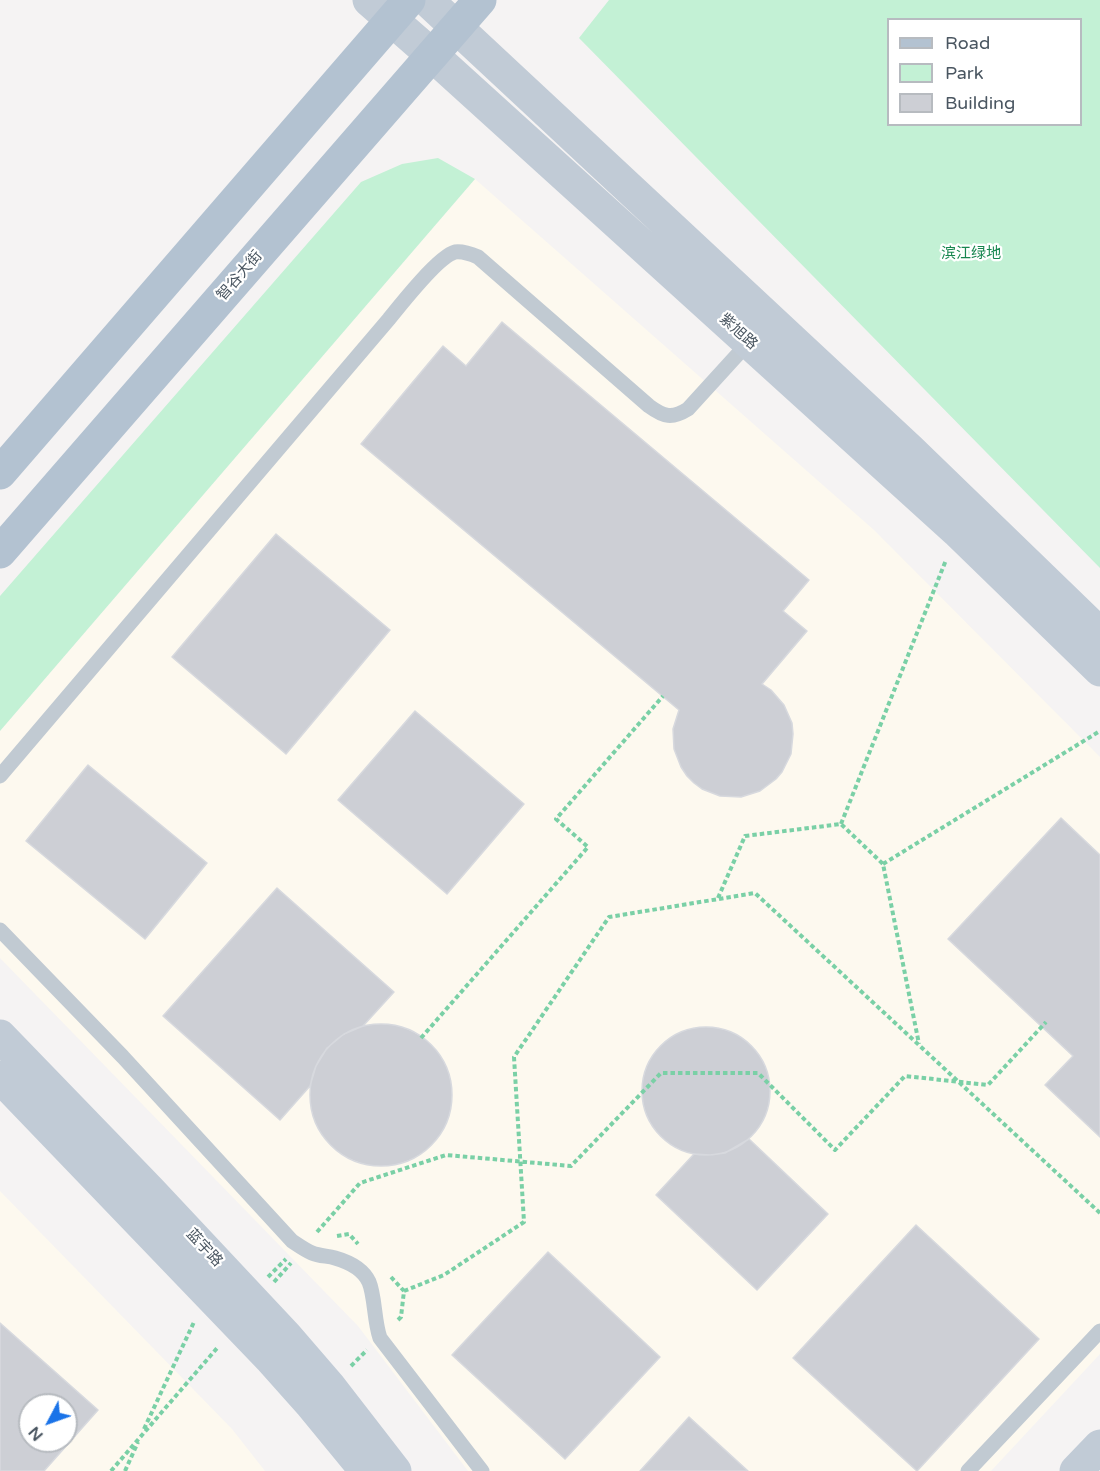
<!DOCTYPE html>
<meta charset="utf-8">
<style>
body{margin:0}
#map{position:relative;width:1100px;height:1471px;overflow:hidden;background:#f5f3f3;font-family:"Varela Round",sans-serif}
canvas{display:block}
.legend{position:absolute;left:887px;top:18px;width:195px;height:108px;box-sizing:border-box;background:#fff;border:2px solid #b7bbc0;margin:0;padding:8px 10px;list-style:none;font-size:18px;color:#4a5661}
.legend li{display:flex;align-items:center;gap:12px;height:30px}
.legend b{width:30px;border:2px solid #b7bbc0}
.north{position:absolute;left:18px;top:1393px;width:60px;height:60px;box-sizing:border-box;background:#fff;border:2px solid #b7bbc0;border-radius:50%;rotate:229deg;font-size:16px;font-weight:700;line-height:24px;text-align:center;color:#4a5661}
.north::after{content:'';display:block;margin:auto;width:21px;height:27px;background:#1a73e8;clip-path:polygon(50% 0,100% 100%,50% 72%,0 100%)}
</style>
<div id="map">
<canvas width="1100" height="1471"></canvas>
<ul class="legend">
<li><b style="height:8px;background:#b3c2d1"></b>Road</li>
<li><b style="height:16px;background:#c3f1d5"></b>Park</li>
<li><b style="height:16px;background:#cdcfd5"></b>Building</li>
</ul>
<div class="north">N</div>
</div>
<script>
const ctx = document.querySelector('canvas').getContext('2d');
ctx.lineJoin = 'round';
function fill(path, color) {
  ctx.fillStyle = color;
  ctx.fill(path, 'evenodd');
}
function strokePath(path, color, width, dash) {
  ctx.strokeStyle = color;
  ctx.lineWidth = width;
  ctx.lineCap = dash ? 'butt' : 'round';
  ctx.setLineDash(dash || []);
  ctx.stroke(path);
}
function drawText(font, color, halo, rows, align = 'center') {
  ctx.font = font + ' "Varela Round","Noto Sans SC",sans-serif';
  ctx.lineWidth = 4.5;
  ctx.setLineDash([]);
  ctx.textBaseline = 'middle';
  ctx.strokeStyle = halo;
  ctx.fillStyle = color;
  for (const [text, x, y, turn = 0] of rows) {
    ctx.save();
    ctx.translate(x, y);
    ctx.rotate((+turn || 0) * Math.PI / 180);
    ctx.textAlign = isNaN(turn) ? turn : align;
    if (halo) ctx.strokeText(text, 0, 0);
    ctx.fillText(text, 0, 0);
    ctx.restore();
  }
}
fill(new Path2D(`
 M475 179 874 530 1100 757V1354L991 1471H468L358 1326 0 958V731Z
 M0 1191 232 1429 265 1471H0ZM30 1405H66V1441H30Z`), '#fdf9ef');
fill(new Path2D(`
 M609 0H1100V568L579 38ZM888 20H1080V124H888Z
 M438 158 475 179 0 731V596L361 182 402 164Z`), '#c3f1d5');
const building = new Path2D(`
 M502 322 809 580 783 611 807 631 762 684 771 690 784 705 792 723 793 734 791 754 782 772 776 779 760 791 741 797 720 796 702 789 694 783 687 776 681 767 674 749 673 729 679 710 361 444 443 346 466 366Z
 M276 534 390 630 286 754 172 657Z
 M415 711 524 804 447 894 338 800Z
 M88 765 207 863 145 939 26 841Z
 M1061 818 1100 855V1137L1045 1085 1073 1056 948 939Z
 M277 888 394 992 363 1026 344 1034 327 1048 316 1066 310 1086 280 1120 163 1016Z
 M310 1095a71 71 0 1 1 142 0a71 71 0 1 1-142 0Z
 M642 1091a64 64 0 1 1 128 0a64 64 0 1 1-128 0Z
 M749 1139 828 1214 757 1290 656 1195 694 1154 710 1155 725 1153Z
 M916 1225 1039 1339 917 1471 793 1358Z
 M548 1252 660 1357 565 1459 452 1355Z
 M0 1323 98 1410 44 1471H0ZM30 1405H66V1441H30Z
 M689 1417 748 1471H640Z`);
fill(building, '#cdcfd5');
strokePath(building, '#d7d9de', 1.5);
strokePath(new Path2D(`
 M841 824 946 560
 M883 864 1100 731
 M718 898 745 836 841 824 883 864 919 1044
 M421 1038 588 847 556 819 663 696
 M317 1232 360 1183 446 1155 571 1166 661 1073H758L835 1150 905 1076 988 1085 1046 1022
 M337 1236 349 1234 358 1244
 M268 1277 286 1259
 M391 1277 404 1291 401 1317 396 1322
 M274 1282 291 1263
 M404 1291 444 1275 524 1222 514 1057 609 917 755 893 1100 1213
 M351 1366 367 1350
 M144 1429 194 1322
 M111 1471 218 1347
 M125 1471 138 1442`), '#7ad0a6', 4, [4.5, 3]);
strokePath(new Path2D(`
 M0 776 389 319C401 304 439 256 455 252 463 251 471 254 478 257L649 406C664 417 672 419 688 409L749 342
 M0 930 123 1057 292 1241C298 1245 305 1250 312 1253 319 1256 328 1256 335 1258 349 1262 363 1269 369 1282 375 1296 374 1321 380 1338L482 1471
 M968 1471 1100 1331`), '#c1cad2', 15);
strokePath(new Path2D(`
 M369 0 432 55 957 531 1100 670
 M427 0 910 450 1100 634
 M0 1036 150 1191 286 1336 330 1387 395 1471
 M0 1077 270 1358 311 1404 366 1471
 M1076 1471 1100 1446`), '#c1cbd6', 33);
strokePath(new Path2D(`
 M0 473 409 0
 M0 552 480 0`), '#b3c2d1', 33);
drawText('15px', '#17864f', '#fff', [
 ["滨江绿地",971,254]
]);
drawText('15px', '#4a5661', '#fff', [
 ["智谷大街",240,276,-49],
 ["紫旭路",738,332,42],
 ["蓝宇路",204,1248,47]
]);
</script>
